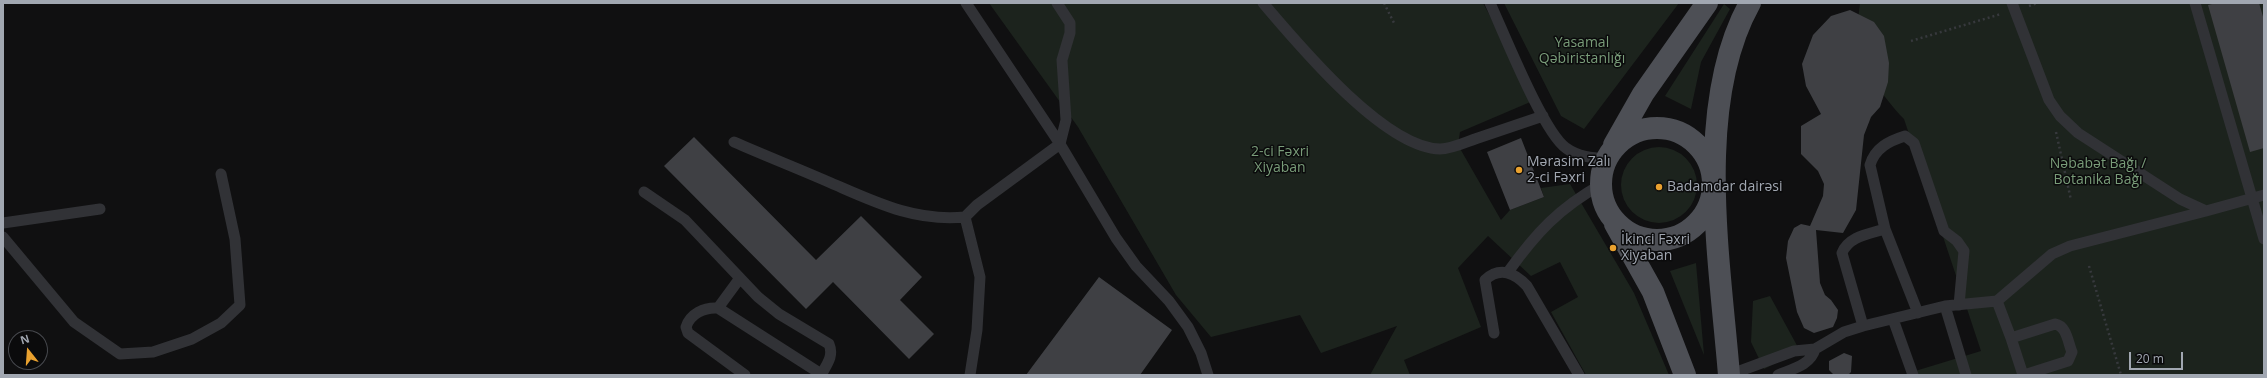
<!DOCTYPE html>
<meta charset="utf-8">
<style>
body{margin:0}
#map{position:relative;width:2267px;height:378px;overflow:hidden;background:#101011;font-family:"Open Sans",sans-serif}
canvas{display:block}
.frame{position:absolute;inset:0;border:4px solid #a1a7b1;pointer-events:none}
.north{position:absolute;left:8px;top:330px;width:40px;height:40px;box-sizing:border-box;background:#0b0b0c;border:1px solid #47494e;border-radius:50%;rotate:343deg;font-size:11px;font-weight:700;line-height:16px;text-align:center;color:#a1a7b1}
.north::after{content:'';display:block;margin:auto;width:14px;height:18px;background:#e9a12f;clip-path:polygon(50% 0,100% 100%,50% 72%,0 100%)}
.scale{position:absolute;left:2129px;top:352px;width:54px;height:18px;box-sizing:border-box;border:2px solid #a1a7b1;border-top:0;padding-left:5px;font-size:12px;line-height:14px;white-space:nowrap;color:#a1a7b1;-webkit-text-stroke:3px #0b0b0c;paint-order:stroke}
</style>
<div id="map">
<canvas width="2267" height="378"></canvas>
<div class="frame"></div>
<div class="north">N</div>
<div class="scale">20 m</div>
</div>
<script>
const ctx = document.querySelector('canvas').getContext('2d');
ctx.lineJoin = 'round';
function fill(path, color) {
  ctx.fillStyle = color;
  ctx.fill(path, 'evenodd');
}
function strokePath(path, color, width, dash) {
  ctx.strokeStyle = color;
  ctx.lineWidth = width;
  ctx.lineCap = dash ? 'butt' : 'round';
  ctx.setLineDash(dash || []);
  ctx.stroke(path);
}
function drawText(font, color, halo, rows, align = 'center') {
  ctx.font = font + ' "Open Sans",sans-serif';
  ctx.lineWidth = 3;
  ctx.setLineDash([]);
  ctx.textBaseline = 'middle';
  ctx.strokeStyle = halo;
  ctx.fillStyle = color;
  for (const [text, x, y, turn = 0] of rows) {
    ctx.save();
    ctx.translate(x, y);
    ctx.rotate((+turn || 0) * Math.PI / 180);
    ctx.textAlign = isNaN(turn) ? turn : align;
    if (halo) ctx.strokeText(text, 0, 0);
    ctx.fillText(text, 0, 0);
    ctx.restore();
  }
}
fill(new Path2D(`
 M989 3H1483L1535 100 1460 132 1458 145 1501 220 1510 210 1544 197 1541 188 1570 184 1634 293 1669 375H1586L1551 312 1578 297 1560 262 1531 276 1488 236 1458 268 1481 327 1404 360 1410 375H1370L1397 326 1321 353 1300 315 1211 337 1176 295 1078 127Z
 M1504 3H1679L1584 129 1561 116Z
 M1860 3H2264V375H1902L1981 351 1904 119C1882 96 1862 68 1858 34 1857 24 1859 13 1860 3Z
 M1724 4 1730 9 1701 62 1691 109 1665 96Z
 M1621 185a38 38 0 1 1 76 0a38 38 0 1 1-76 0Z
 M1696 263 1704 355 1670 271Z
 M1770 296 1800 351 1764 369 1751 342 1753 301Z`), '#1c231d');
fill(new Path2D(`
 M2216 3H2259L2264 20V148L2250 152 2208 5Z
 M1850 10 1874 22 1884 36 1889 63 1888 82 1880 107 1871 117 1864 135 1856 210 1843 233 1816 230 1820 283 1825 295 1831 300 1838 310 1837 318 1833 327 1814 333 1804 328 1797 312 1786 258 1788 241 1794 228 1801 224 1810 226 1823 196 1824 184 1818 171 1801 154V126L1821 114 1806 86 1802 64 1813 35 1831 16Z
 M694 137 816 260 861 216 922 277 900 300 934 334 909 359 833 282 806 309 664 166Z
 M1521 138 1544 197 1510 210 1487 152Z
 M1099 277 1172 330 1140 375H1026Z
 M1844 353 1852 356 1851 372 1848 375H1834L1829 370V361Z`), '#3f4044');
strokePath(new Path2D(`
 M1384 3 1395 25
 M2029 6 2037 3
 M1911 41 2001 14
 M2056 132 2071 200
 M2089 266 2121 375`), '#37393d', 2.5, [2, 3]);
strokePath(new Path2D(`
 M966 3 1060 144 1116 238 1136 266 1169 301 1188 327 1201 353 1208 375
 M1263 3C1298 44 1384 148 1440 149 1451 149 1464 143 1475 139 1498 131 1520 124 1543 116
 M1490 3C1504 33 1543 132 1566 148 1578 157 1593 158 1607 159
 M2012 3 2049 100 2060 116 2078 133 2180 199 2206 211 2264 195
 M2195 3 2264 239
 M734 142C766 156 799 169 831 183 875 202 915 222 965 217
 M644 192 685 220 758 297 779 314 829 344C834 356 827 364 821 375
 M3 223 100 209
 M3 237 74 322 120 354 153 352 192 339 221 323 240 305 235 239 221 174
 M1508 272C1536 233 1559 208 1602 184
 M1997 301 2052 254 2070 246 2206 211
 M1945 306 1966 375
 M718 308 740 278
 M1918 313 1885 229 1870 165C1875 148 1889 141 1905 136L1914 143 1944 231 1957 241 1964 251 1959 305
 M1893 319 1913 375
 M1863 326 1842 253C1849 236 1869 234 1885 229
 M1494 333 1485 280C1500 266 1515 273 1527 286L1579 375
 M2011 338 2055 324C2067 326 2068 343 2072 352L2068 361 2024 375
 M745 375 688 333 686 327C690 314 704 307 718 308L821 374
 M970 375 977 330 980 277 965 217 977 205 1060 144 1066 120 1062 60 1070 33V23L1057 3
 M1729 375 1794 351 1815 349 1844 332 1863 326 1945 306 1997 301 2011 338 2023 375
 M1778 375C1792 369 1811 365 1815 349`), '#313236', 11);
strokePath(new Path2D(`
 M1601 184a56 56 0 1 1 112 0a56 56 0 1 1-112 0Z
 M1614 145 1643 94 1707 3
 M1615 224 1653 292 1685 375
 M1729 375C1720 262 1693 105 1750 3`), '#4d4f55', 22);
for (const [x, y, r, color] of [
 [1519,170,4,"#e9a12f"],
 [1659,187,4,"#e9a12f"],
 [1613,248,4,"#e9a12f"]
]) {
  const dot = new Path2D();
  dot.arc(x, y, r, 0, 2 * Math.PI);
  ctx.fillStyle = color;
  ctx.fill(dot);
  strokePath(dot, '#0b0b0c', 1.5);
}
drawText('14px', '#799c79', '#0b0b0c', [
 ["Yasamal",1582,43],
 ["Qəbiristanlığı",1582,59],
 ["2-ci Fəxri",1280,152],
 ["Xiyaban",1280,168],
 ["Nəbabət Bağı /",2098,164],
 ["Botanika Bağı",2098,180]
]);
drawText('14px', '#a1a7b1', '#0b0b0c', [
 ["Mərasim Zalı",1527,162],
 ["2-ci Fəxri",1527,178],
 ["Badamdar dairəsi",1667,187],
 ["İkinci Fəxri",1621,240],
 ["Xiyaban",1621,256]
], 'left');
</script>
